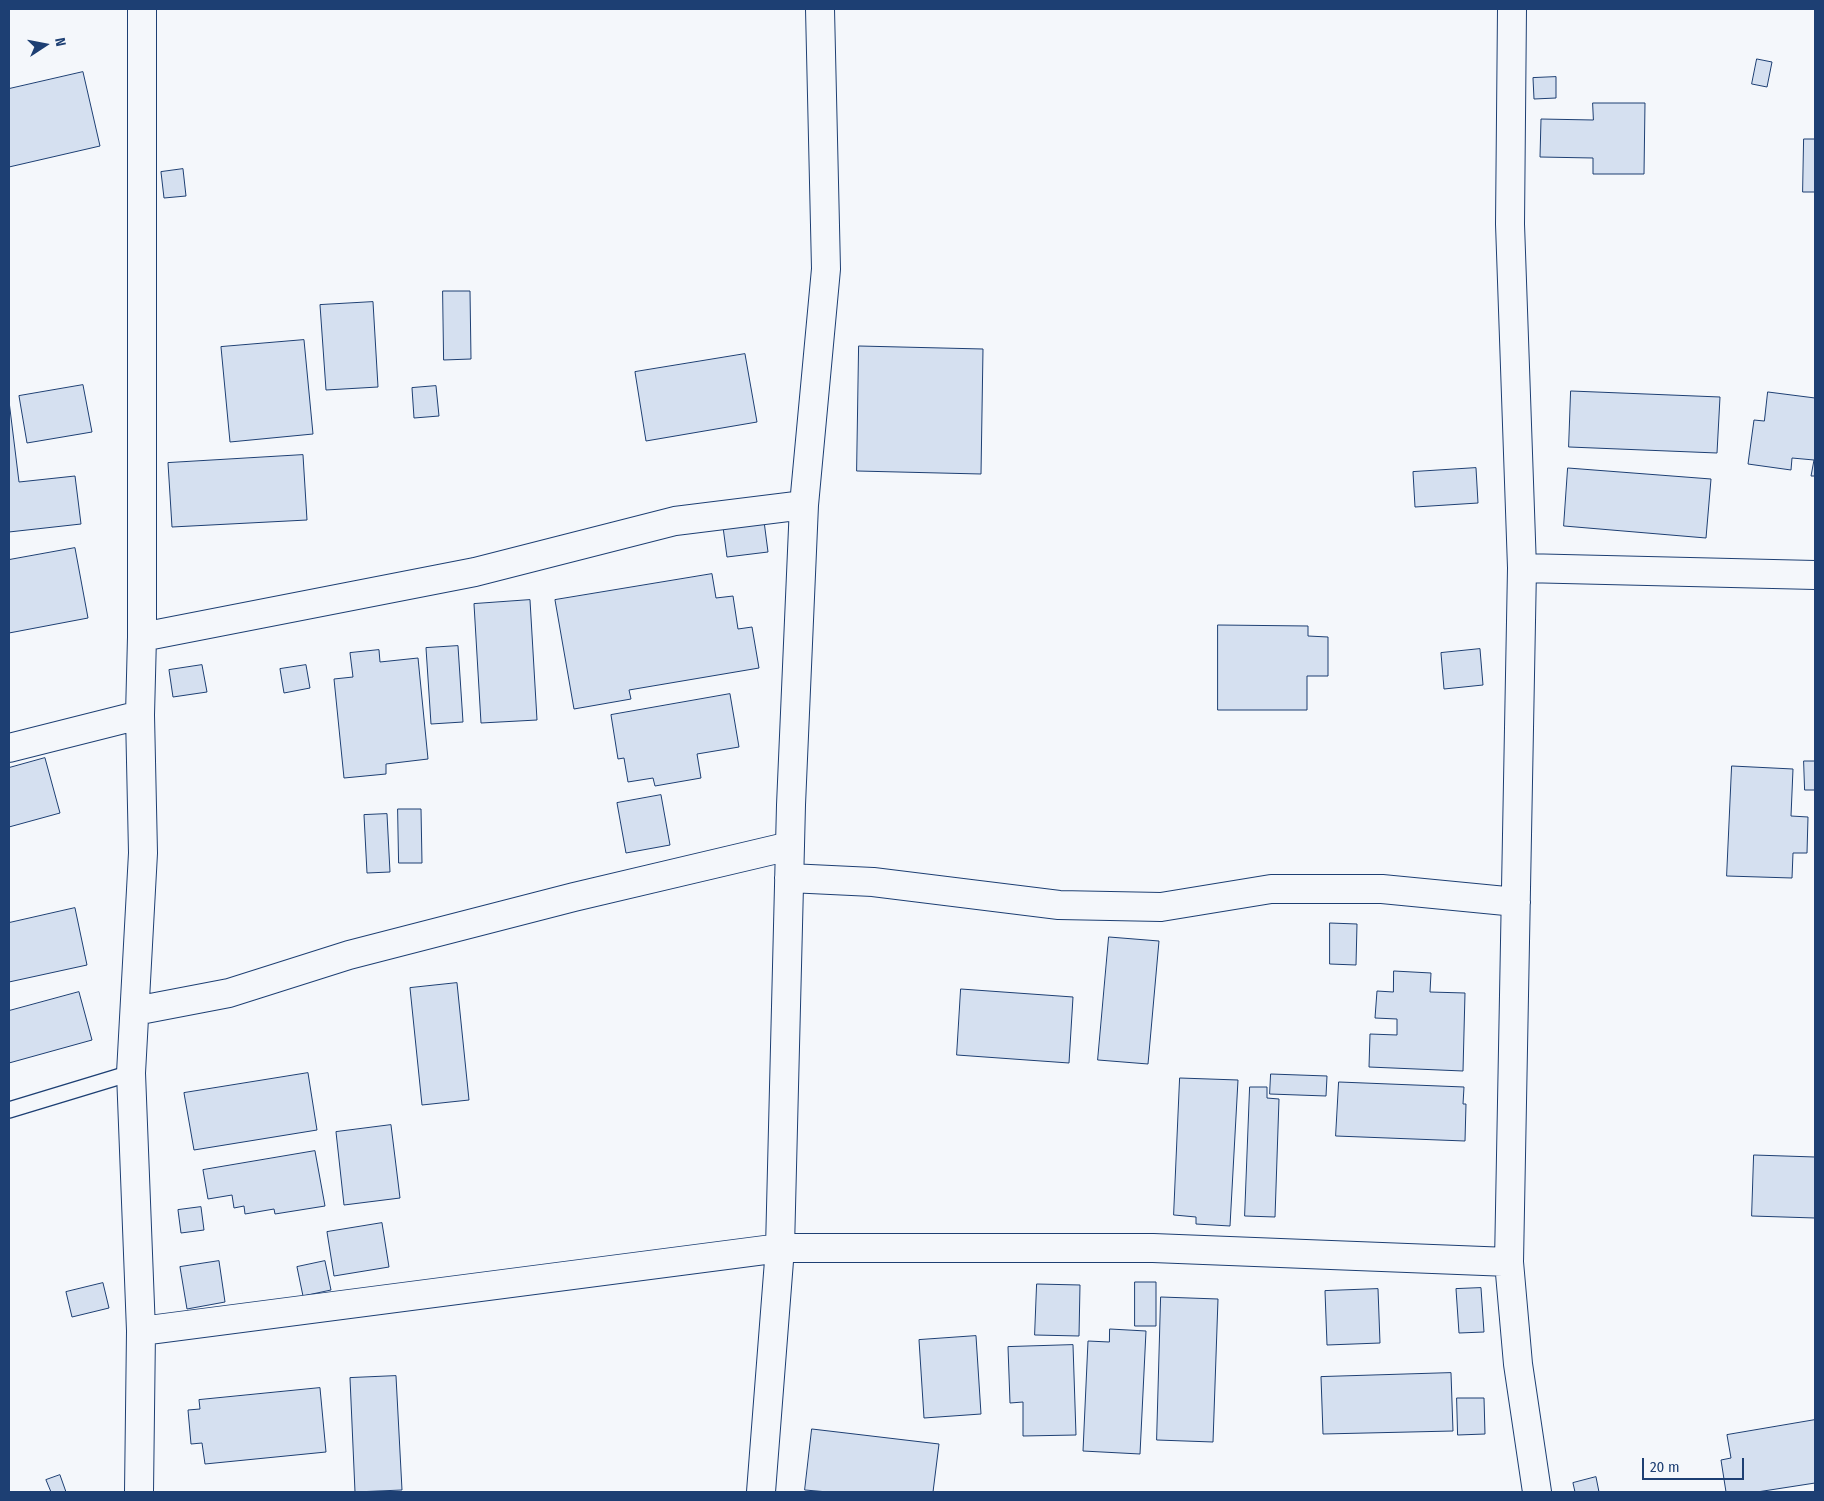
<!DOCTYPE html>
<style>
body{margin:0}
#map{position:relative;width:1824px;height:1501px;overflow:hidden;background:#f4f7fb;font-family:"Fira Sans Condensed",sans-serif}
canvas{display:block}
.frame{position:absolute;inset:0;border:10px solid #1d3f73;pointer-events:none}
.north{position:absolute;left:20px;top:20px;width:50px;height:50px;-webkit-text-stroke:4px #f4f7fb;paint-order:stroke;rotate:79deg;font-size:14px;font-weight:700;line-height:20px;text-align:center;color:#1d3f73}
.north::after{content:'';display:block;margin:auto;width:18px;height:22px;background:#1d3f73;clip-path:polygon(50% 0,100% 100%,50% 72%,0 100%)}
.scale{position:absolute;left:1642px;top:1458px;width:102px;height:22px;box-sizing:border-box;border:2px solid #1d3f73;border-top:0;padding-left:6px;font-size:15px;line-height:18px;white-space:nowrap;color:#1d3f73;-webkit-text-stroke:4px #f4f7fb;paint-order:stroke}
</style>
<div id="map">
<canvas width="1824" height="1501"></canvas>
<div class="frame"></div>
<div class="north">N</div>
<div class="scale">20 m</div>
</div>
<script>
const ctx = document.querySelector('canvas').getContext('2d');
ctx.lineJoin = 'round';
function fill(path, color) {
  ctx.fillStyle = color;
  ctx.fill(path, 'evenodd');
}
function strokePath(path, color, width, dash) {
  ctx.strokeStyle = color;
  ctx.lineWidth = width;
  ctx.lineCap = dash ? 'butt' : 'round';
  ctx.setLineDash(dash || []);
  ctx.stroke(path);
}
const building = new Path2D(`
 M1757 59 1772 62 1767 87 1752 84Z
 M83 72 100 146 9 167V89Z
 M1556 77V98L1534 99 1533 78Z
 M1593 103H1645L1644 174H1593V158L1540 157 1541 119 1593 120Z
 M1804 139H1815V192H1803Z
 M183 169 186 196 164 198 161 172Z
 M443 291H470L471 359 444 360Z
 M373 302 378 387 326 390 320 305Z
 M304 340 313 434 230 442 221 347Z
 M859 346 983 349 981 474 857 471Z
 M745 354 757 422 646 441 635 372Z
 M83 385 92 432 27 443 19 396Z
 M436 386 439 416 414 418 412 388Z
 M1571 391 1720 397 1717 453 1569 447Z
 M1768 392 1815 398V476H1811L1814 460 1792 458 1791 470 1748 464 1754 420 1764 421Z
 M9 401 19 482 75 476 81 524 9 532Z
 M303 455 307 520 172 527 168 463Z
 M1476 468 1478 503 1415 507 1413 472Z
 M1568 468 1711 479 1706 538 1564 526Z
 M764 521 768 552 727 557 723 527Z
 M75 548 88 618 9 633V560Z
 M712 574 716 598 733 596 738 629 752 627 759 668 629 690 631 699 574 709 555 600Z
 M530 600 537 720 481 723 474 604Z
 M1218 625 1308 626V636L1328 637V676H1307V710H1218Z
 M458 646 463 722 431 724 426 648Z
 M1480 649 1483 685 1444 689 1441 653Z
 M379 650 380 662 418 658 428 759 386 764V774L344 778 334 679 353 677 350 653Z
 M202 665 207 692 173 697 169 670Z
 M306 665 310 688 284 693 280 669Z
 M730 694 739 747 697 754 701 778 655 786 653 778 628 782 624 758 618 759 611 715Z
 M45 758 60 813 9 827V768Z
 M1804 761H1815V790H1805Z
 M1732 766 1793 769 1791 816 1808 817 1807 853H1793L1792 878 1727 876Z
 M661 795 670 845 626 853 617 803Z
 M398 809H421L422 863H399Z
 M387 814 390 872 367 873 364 815Z
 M75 908 87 965 9 982V923Z
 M1330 923 1357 924 1356 965 1330 964Z
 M1109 937 1159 941 1148 1064 1098 1060Z
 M1394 971 1431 973 1430 992 1465 993 1463 1071 1369 1067 1370 1034 1397 1035V1019L1375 1018 1377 991 1393 992Z
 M457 983 469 1100 422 1105 410 988Z
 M961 989 1073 997 1069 1063 957 1055Z
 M79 992 92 1040 9 1063V1011Z
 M308 1073 317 1130 194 1150 184 1093Z
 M1271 1074 1327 1076 1326 1096 1270 1094Z
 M1180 1078 1238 1080 1230 1226 1196 1224V1217L1174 1215Z
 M1339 1082 1464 1087 1463 1104H1466L1465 1141 1336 1136Z
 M1250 1087H1267V1098L1279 1099 1275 1217 1245 1216Z
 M391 1125 400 1198 344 1205 336 1132Z
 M315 1151 325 1206 275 1214 274 1209 245 1214 244 1206 234 1208 232 1195 208 1199 203 1170Z
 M1754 1155 1815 1157V1218L1752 1216Z
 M201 1207 204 1230 181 1233 178 1210Z
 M382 1223 389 1267 334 1276 327 1232Z
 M219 1261 225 1302 187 1309 180 1267Z
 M325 1261 331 1290 303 1296 297 1267Z
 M1135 1282H1156V1326H1135Z
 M103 1283 109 1308 72 1317 66 1292Z
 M1037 1284 1080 1285 1079 1336 1035 1335Z
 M1481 1288 1484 1332 1459 1333 1456 1289Z
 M1378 1289 1380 1343 1327 1345 1325 1291Z
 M1161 1297 1218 1299 1213 1442 1157 1440Z
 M1110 1329 1146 1331 1140 1454 1083 1451 1088 1341 1109 1342Z
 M976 1336 981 1414 924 1418 919 1340Z
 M1073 1345 1076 1435 1023 1436V1402L1010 1403 1008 1347Z
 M1451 1373 1453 1431 1323 1434 1321 1377Z
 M396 1376 402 1490 355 1492 350 1378Z
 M320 1388 326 1452 205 1464 202 1443 191 1444 188 1410 200 1409 199 1400Z
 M1457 1398H1484L1485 1434 1458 1435Z
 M1815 1420V1483L1757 1492H1726L1721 1460 1731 1458 1727 1435Z
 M812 1429 939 1444 933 1492H828L805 1490Z
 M60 1475 66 1492H51L46 1480Z
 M1596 1477 1599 1492H1575L1573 1483Z`);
fill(building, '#d5e0f0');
strokePath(building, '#1d3f73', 1);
const lane = new Path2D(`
 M9 1110 131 1073`);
const street = new Path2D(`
 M1512 9 1510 224 1522 568 1509 1262 1518 1364 1537 1492
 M1522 568 1815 575
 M142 637 475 572 675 521 804 505
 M9 748 140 715
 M789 878 873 882 1059 905 1161 907 1271 889H1382L1516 902
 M135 1011 229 993 349 955 574 897 790 846
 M141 1331 780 1248H1153L1509 1262
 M139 1492 141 1331 131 1073 143 853 140 715 142 637V9
 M761 1492 780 1248 791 805 804 505 826 269 820 9`);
strokePath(lane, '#1d3f73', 18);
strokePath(street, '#1d3f73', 30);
strokePath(lane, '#f4f7fb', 15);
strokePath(street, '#f4f7fb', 28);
</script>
